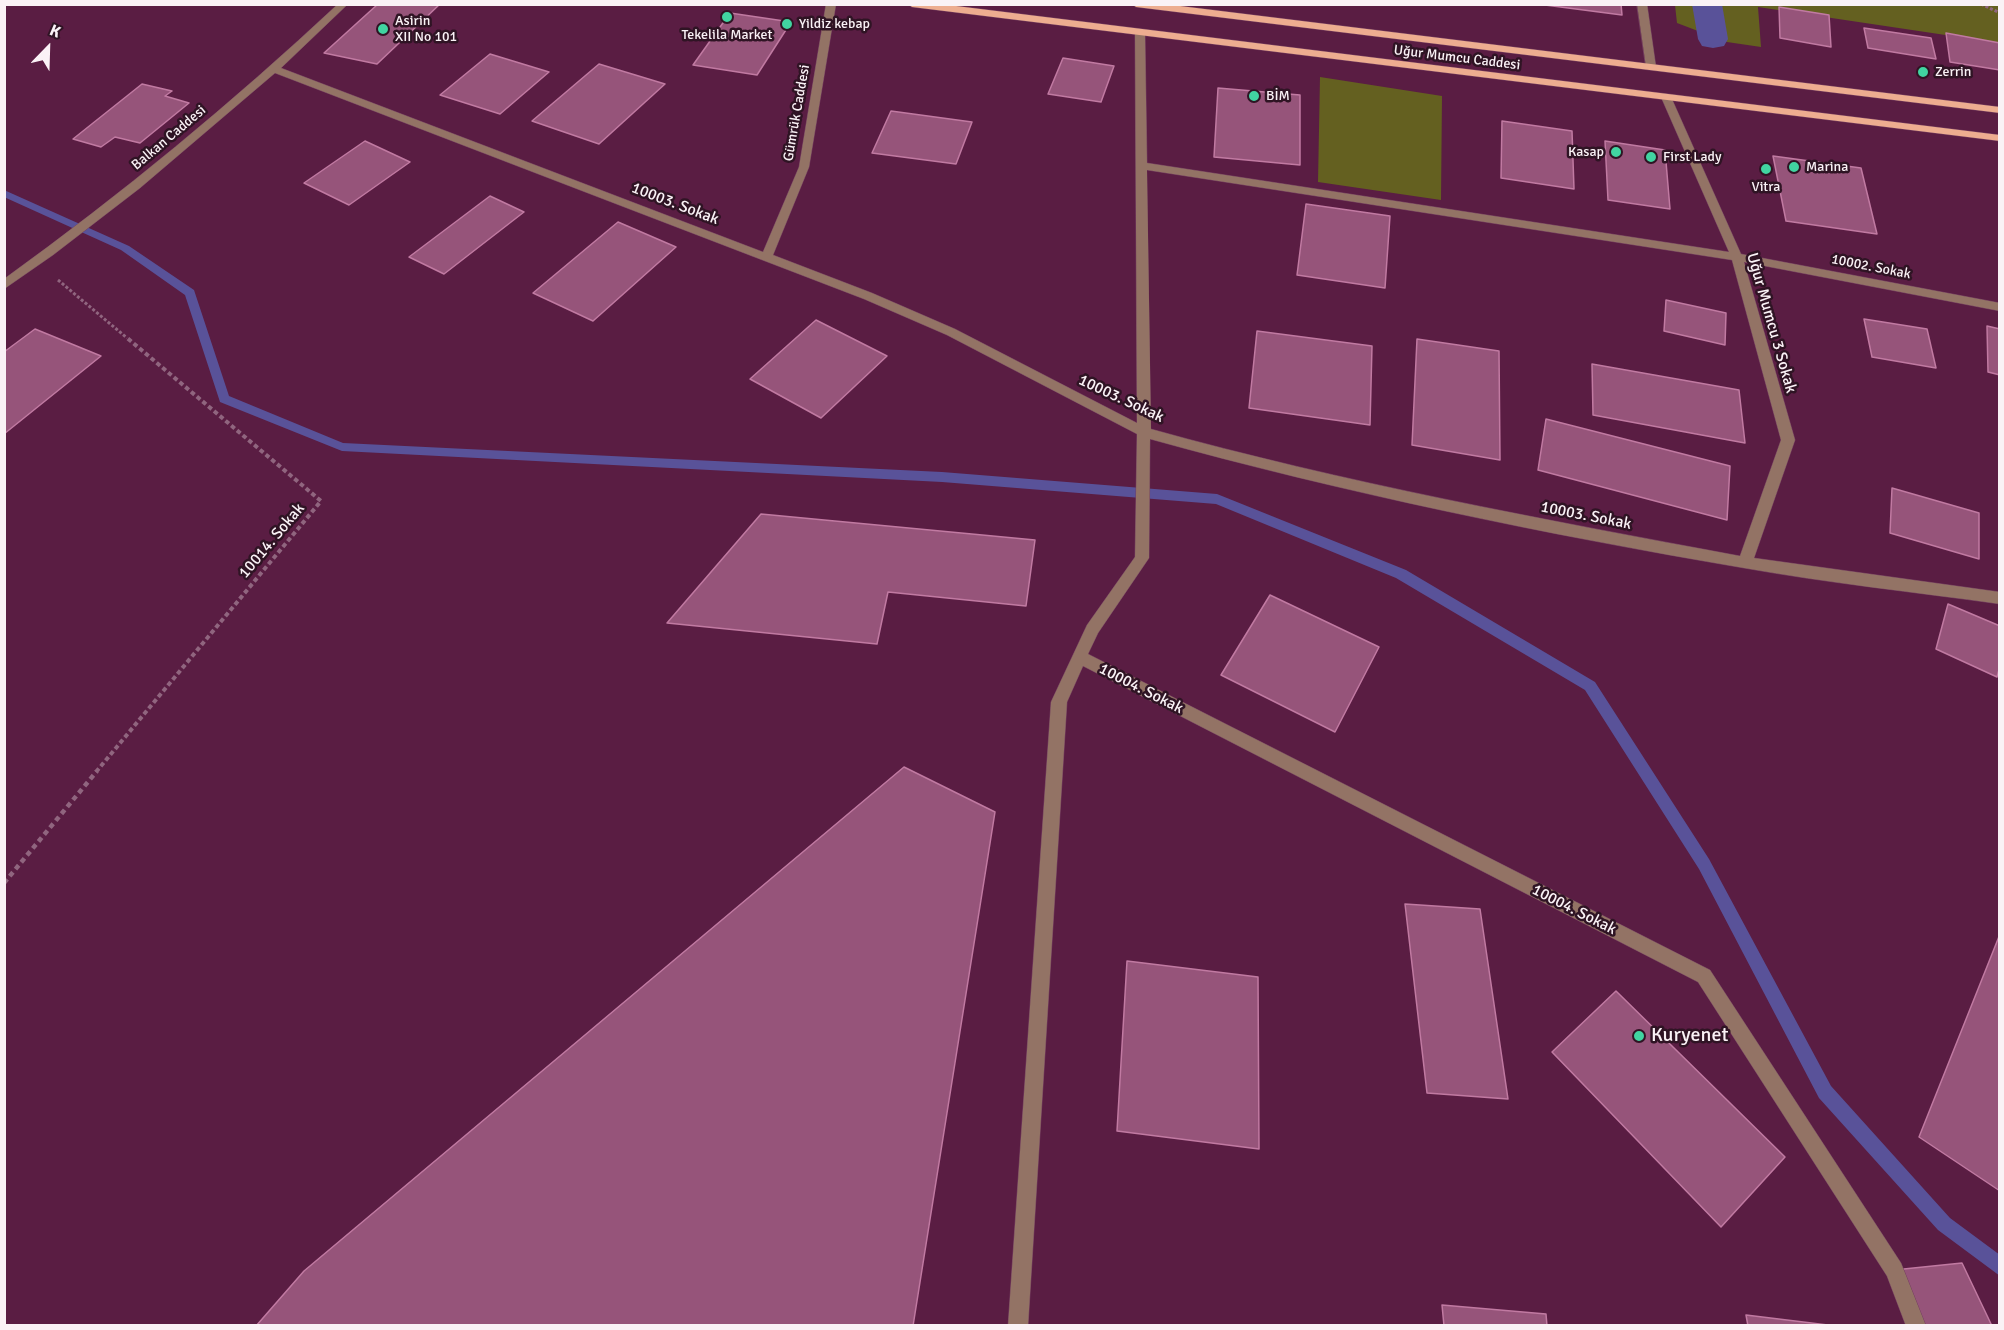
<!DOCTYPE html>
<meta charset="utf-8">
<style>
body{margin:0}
#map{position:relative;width:2004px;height:1330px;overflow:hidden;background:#5a1d43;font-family:Signika,sans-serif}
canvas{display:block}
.frame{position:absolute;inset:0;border:6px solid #faf2f6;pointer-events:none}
.north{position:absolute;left:18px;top:18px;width:60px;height:60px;-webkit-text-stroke:4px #2f1424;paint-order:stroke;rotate:23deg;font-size:16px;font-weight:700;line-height:24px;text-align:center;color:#faf2f6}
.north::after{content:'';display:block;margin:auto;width:21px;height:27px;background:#faf2f6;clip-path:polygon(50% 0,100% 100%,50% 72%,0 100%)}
</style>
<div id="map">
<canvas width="2004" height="1330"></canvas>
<div class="frame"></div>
<div class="north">K</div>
</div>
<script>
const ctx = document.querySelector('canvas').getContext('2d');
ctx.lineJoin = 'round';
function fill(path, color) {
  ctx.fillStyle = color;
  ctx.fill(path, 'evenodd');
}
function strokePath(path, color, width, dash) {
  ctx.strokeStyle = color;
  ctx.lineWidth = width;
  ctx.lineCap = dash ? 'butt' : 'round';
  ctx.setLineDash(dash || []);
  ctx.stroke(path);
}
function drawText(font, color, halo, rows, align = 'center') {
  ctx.font = font + ' Signika,sans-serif';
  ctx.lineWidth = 5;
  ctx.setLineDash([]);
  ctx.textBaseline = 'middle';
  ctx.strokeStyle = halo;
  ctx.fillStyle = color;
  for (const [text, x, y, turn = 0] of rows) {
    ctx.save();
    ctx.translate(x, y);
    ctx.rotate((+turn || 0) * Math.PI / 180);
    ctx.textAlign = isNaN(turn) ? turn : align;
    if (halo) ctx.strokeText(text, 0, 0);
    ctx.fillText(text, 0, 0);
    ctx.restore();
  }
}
fill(new Path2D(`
 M1675 5H1999V43L1758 7 1761 47 1727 42 1677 23Z
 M1320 77 1442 96 1441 200 1318 182Z`), '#646020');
fill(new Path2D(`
 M4 190 129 246 194 290 229 396 343 443 942 472 1217 494 1406 570 1595 682 1709 859 1831 1086 1950 1218 2000 1255V1276L1938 1230 1819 1098 1699 869 1585 690 1396 578 1216 504 942 482 342 451 220 402 185 295 121 250 4 197Z`), '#595299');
fill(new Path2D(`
 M1692 4H1722L1728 39 1724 46 1713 48 1702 46 1698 39Z`), '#595299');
const building = new Path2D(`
 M378 4H440L377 64 324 53Z
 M1545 4H1621L1622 15 1545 5Z
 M1779 7 1829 15 1831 47 1780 38Z
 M730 13 791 22 757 75 693 65Z
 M1864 28 1931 38 1936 59 1868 48Z
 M1946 33 2000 43V70L1950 62Z
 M490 54 549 72 500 114 440 95Z
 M1063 58 1114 66 1101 102 1048 94Z
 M599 64 665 84 599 144 532 121Z
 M142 84 172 91 165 96 189 103 140 143 115 137 101 147 73 139Z
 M1218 88 1300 95V165L1214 157Z
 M891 111 972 122 956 164 872 153Z
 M1502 121 1572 131 1574 189 1501 178Z
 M365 141 410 162 349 205 304 183Z
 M1605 141 1665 150 1670 209 1608 200Z
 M1773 156 1861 168 1877 234 1786 221Z
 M490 196 524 212 444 274 409 257Z
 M1306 204 1390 216 1385 288 1297 275Z
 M618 222 676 247 593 321 533 293Z
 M1666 300 1726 313 1725 345 1664 331Z
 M1864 319 1927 329 1936 368 1872 357Z
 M816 320 887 356 821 418 750 379Z
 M1987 326 2000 329V375L1988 372Z
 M35 329 101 356 4 434V352Z
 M1257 331 1372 346 1370 425 1249 408Z
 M1417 339 1499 351 1500 460 1412 445Z
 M1592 364 1739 390 1745 443 1593 415Z
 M1546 419 1730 466 1727 520 1538 470Z
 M1892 488 1979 513V559L1890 533Z
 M761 514 1035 540 1026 606 888 592 877 644 667 623Z
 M1270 595 1379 647 1335 732 1221 675Z
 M1948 604 2000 626V666L1997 677 1936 649Z
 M904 767 995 812 913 1326H256L304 1271Z
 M1405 904 1480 909 1508 1099 1427 1093Z
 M2000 934V1191L1919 1137Z
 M1127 961 1258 977 1259 1149 1117 1131Z
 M1616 991 1785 1157 1721 1227 1552 1052Z
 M1962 1263 1992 1326H1919L1894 1270Z
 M1442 1305 1546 1314 1547 1326H1444Z
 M1746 1315 1836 1326H1748Z`);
fill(building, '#96547a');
strokePath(building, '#c17aa2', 1.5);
const minor = new Path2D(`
 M338 4H348L281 68 763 252 799 167 826 4H836L809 167 773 255 872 293 955 329 1137 423 1135 33 1140 30 1145 33 1147 163 1729 252 1661 97 1666 94 1671 97 1741 254 2000 303V311L1744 262 1795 440 1754 558 2000 592V604C1914 592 1828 583 1744 568 1544 534 1345 493 1150 439L1149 558 1098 633 1088 654 1710 970 1901 1263 1926 1326H1906L1887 1276 1698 982 1083 666 1067 702 1028 1326H1008L1051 702 1087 625 1135 557 1137 434 947 335 864 299 275 73 140 188 53 255 4 289V279C122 194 232 103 338 4ZM1147 170 1732 260 1781 440 1740 556C1542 519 1345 483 1151 429Z
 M1637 4H1647L1656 67 1651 70 1646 67Z`);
const major = new Path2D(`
 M908 4H940L2000 135V141L912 7Z
 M1132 4H1164L2000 107V113L1136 7Z`);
strokePath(minor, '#743f60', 1);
strokePath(major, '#743f60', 1);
strokePath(new Path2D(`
 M1981 4 2000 13
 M58 280 127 338`), '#90657f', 3, [3, 2]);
strokePath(new Path2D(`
 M96 772 321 501 126 337`), '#90657f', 4, [4.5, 3]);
strokePath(new Path2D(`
 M4 883 97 771`), '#90657f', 4.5, [5, 4]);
fill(minor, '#937365');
fill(major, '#edad90');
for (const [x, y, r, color] of [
 [727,17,6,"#41d4a1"],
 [787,24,6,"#41d4a1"],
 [383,29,6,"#41d4a1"],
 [1923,72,6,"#41d4a1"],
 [1254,96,6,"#41d4a1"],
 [1616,152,6,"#41d4a1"],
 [1651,157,6,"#41d4a1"],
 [1794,167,6,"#41d4a1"],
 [1766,169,6,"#41d4a1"],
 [1639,1036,6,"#41d4a1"]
]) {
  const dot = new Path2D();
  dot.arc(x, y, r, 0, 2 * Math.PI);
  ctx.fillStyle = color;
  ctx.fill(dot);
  strokePath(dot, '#2f1424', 2);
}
drawText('14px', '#faf2f6', '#2f1424', [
 ["Asirin",395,21],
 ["XII No 101",395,37],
 ["Yildiz kebap",799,24],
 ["Tekelila Market",727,35,"center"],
 ["Zerrin",1935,72],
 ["BİM",1266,96],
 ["Kasap",1604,152,"right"],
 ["First Lady",1663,157],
 ["Marina",1806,167],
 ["Vitra",1766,187,"center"]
], 'left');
drawText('14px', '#faf2f6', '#2f1424', [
 ["Uğur Mumcu Caddesi",1457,58,7],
 ["Gümrük Caddesi",797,113,-80],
 ["Balkan Caddesi",169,138,-40],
 ["10002. Sokak",1871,267,11]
]);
drawText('16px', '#faf2f6', '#2f1424', [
 ["10003. Sokak",675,204,21],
 ["Uğur Mumcu 3 Sokak",1771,323,74],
 ["10003. Sokak",1121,399,25],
 ["10003. Sokak",1586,516,11],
 ["10014. Sokak",272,541,-50],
 ["10004. Sokak",1141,689,27],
 ["10004. Sokak",1574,910,27]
]);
drawText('20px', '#faf2f6', '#2f1424', [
 ["Kuryenet",1651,1036]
], 'left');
</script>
